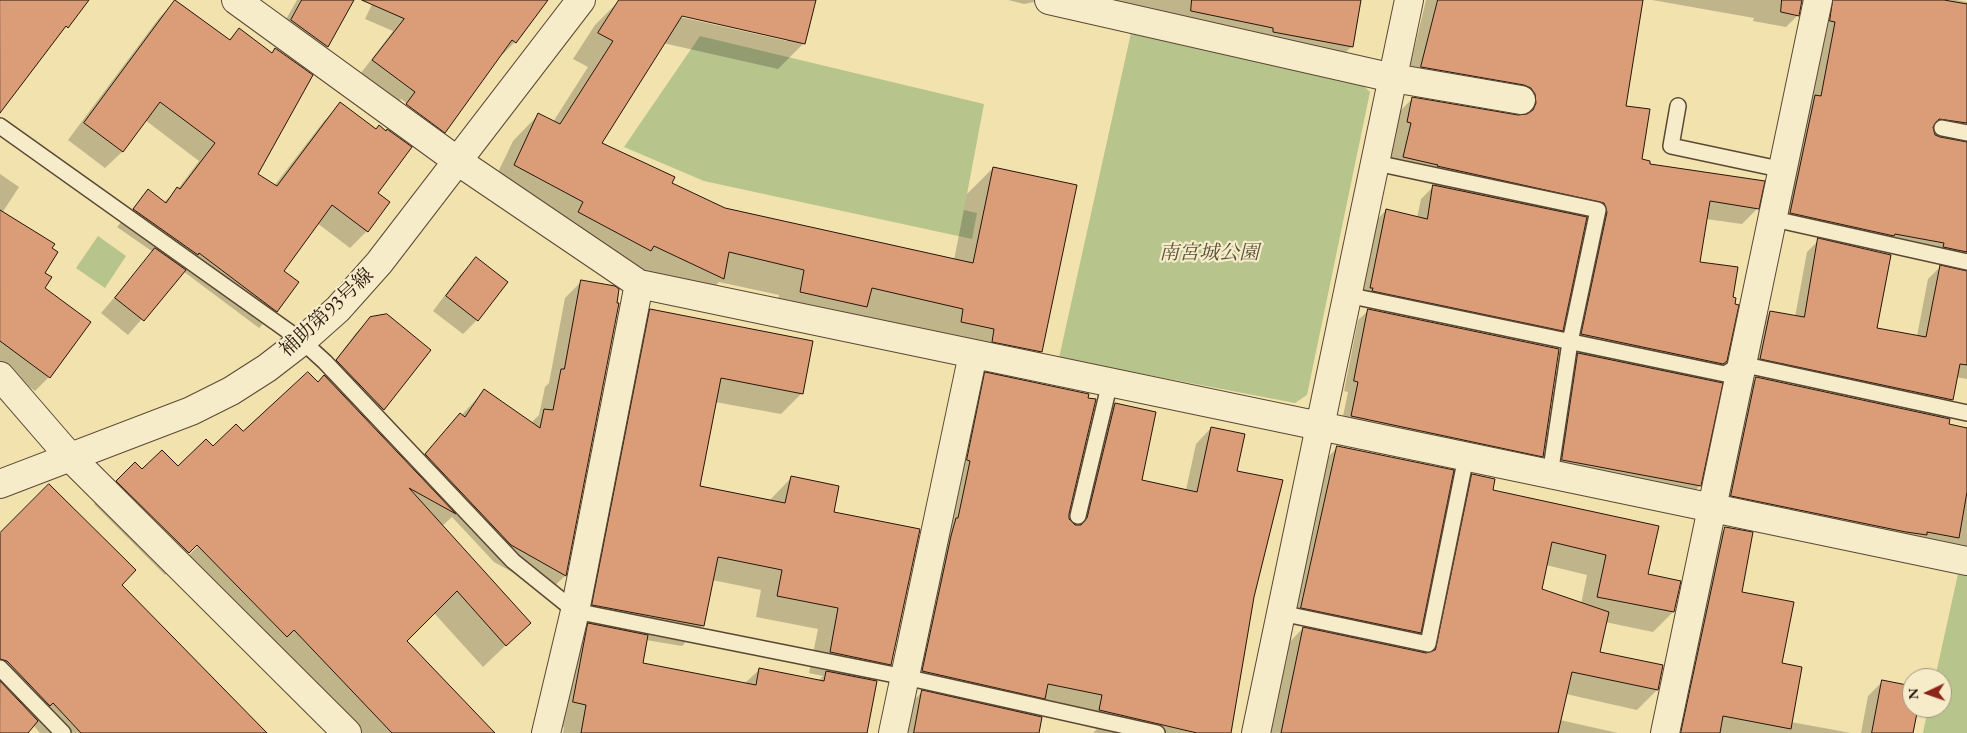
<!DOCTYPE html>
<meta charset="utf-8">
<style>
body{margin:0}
#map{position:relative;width:1967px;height:733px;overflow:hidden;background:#f1e2ae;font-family:"EB Garamond",serif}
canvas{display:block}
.north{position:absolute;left:1902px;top:668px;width:50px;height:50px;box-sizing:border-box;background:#f6ecca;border:1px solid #a3967e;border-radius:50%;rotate:267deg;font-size:14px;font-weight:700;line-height:20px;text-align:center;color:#27150b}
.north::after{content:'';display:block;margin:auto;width:18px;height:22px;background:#8f2418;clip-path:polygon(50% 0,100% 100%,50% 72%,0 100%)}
</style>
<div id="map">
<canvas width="1967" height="733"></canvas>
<div class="north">N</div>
</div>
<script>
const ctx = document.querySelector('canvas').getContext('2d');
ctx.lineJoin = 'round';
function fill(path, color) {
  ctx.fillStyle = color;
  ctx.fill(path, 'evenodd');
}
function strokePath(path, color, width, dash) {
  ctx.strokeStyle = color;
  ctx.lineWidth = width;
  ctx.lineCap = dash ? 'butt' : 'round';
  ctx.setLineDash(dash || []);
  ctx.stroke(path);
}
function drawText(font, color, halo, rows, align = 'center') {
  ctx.font = font + ' "EB Garamond","Noto Serif JP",serif';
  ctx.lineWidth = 4.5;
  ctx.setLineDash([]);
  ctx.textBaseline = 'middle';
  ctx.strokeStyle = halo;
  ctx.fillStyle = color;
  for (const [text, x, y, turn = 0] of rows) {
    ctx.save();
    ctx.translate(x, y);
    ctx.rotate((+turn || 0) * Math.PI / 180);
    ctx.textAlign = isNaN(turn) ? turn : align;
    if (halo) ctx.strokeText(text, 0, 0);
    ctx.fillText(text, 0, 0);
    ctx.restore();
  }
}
fill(new Path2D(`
 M1131 33 1363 85 1370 92 1307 395 1295 403 1059 358Z
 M700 36 984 104 964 210 977 213 972 239 704 181 624 147Z
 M98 236 126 256 105 288 76 268Z
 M1958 574 1967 576V733H1923L1928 708H1942V678H1935Z`), '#b7c48c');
fill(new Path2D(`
 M297 0H352L327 47 312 61 277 35Z
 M374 0H547L515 42 503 54 501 53 445 131 401 99 400 101 444 133 432 144 403 105 361 73 393 31 365 19Z
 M620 0H808L804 43 778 69 663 43 600 144 670 184 725 209 954 260 967 194 993 168 1041 352 1013 379 1070 523 1074 525 1100 420 1115 404 1141 481 1186 490 1196 444 1211 428 1236 472 1253 596 1230 733H1093L1097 729 1084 726 1087 710 1041 701 1027 715 1039 733H902L907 707 924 690 907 686 970 389 988 372 966 367 936 347 775 317 779 295 719 282 697 304 489 191 513 141 538 115 553 122 588 67 573 59 595 25ZM676 13 787 39V41L676 16Z
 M1008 0H1360L1352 46 1334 64 1034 2 1024 4Z
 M1426 0H1641L1624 107 1640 160 1758 208 1742 224 1706 219 1699 263 1731 298 1726 361 1705 381 1700 486 1691 494 1553 469 1569 363 1579 353 1566 350 1591 229 1588 219 1585 218 1562 330 1549 343 1360 303 1374 223 1386 210 1417 218 1421 199 1435 185 1387 173 1395 139 1391 138 1396 115 1412 99 1520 116V111L1406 83Z
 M1652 0H1801L1798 15 1786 27 1753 21 1754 18Z
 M1816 0H1956L1967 2V379L1956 377 1952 400 1940 412 1749 370 1758 324 1770 312 1795 317 1807 252 1819 240 1876 329 1917 336 1928 279 1940 267 1964 271 1957 265 1779 225ZM1930 130 1956 136 1966 144 1940 138Z
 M176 1 229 40 239 30 256 175 274 186 324 121 341 104 376 193 389 203 367 231 350 248 317 223 282 271 276 311 259 328 183 271 128 335 101 313 153 252 117 227 148 191 163 203 178 189 199 161 145 120 122 152 105 168 68 140 159 18Z
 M0 174 19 187 2 213 43 273 49 377 35 391 0 366Z
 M476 259 477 320 463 334 433 311 461 274Z
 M582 281 618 304 565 576 548 592 494 562 452 517 442 526 529 623 483 667 434 613 406 641 493 733H348L176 568 203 541 201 539 165 575 94 504 135 464 142 471 178 468 243 433 318 383 356 333 371 318 430 350 383 410 369 424 411 469 484 391 531 423 539 415 545 387 549 383 565 298Z
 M1369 310 1542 456 1532 466 1341 426 1348 392 1344 391 1358 320Z
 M650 311 802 393 781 414 715 402 698 487 769 501 791 478 832 513 890 664 873 681 865 733H563L564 727 551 725 629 332ZM712 580 761 590 756 617 818 629 809 673 823 676 818 681 760 669 744 684 642 664 646 640 682 646 703 625Z
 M1757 378 1967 429V554L1720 508 1744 390Z
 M1337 448 1420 632 1406 646 1288 621 1324 461Z
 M1473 475 1491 491 1647 575 1673 612 1653 632 1605 622 1599 653 1657 690 1637 710 1566 694 1560 720 1618 733H1266L1283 649 1303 628 1419 653 1453 495ZM1546 565 1587 575 1581 604 1540 590Z
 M1726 528 1740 593 1791 722 1851 733H1671L1711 543Z
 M0 535 120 585 265 733H40L33 725 27 733H0Z
 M1882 682 1912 687V708H1917L1913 733H1861L1868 696Z`), '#0003');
const building = new Path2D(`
 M0 0H89L68 28 66 26 0 113Z
 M175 0 230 40 239 28 272 53 275 48 313 75 258 174 277 186 340 102 376 129 379 125 386 131 387 129 412 147 378 193 390 202 368 232 332 205 284 271 299 282 277 312 199 253 198 255 133 209 148 189 166 203 177 187 180 189 215 143 160 102 123 152 84 123Z
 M302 0H354L328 47 291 20Z
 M362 0H548L516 43 512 40 445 133 406 104 415 92 372 60 404 19Z
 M619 0H816L805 44 682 16 602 143 675 177 672 183 725 208 973 263 993 167 1077 185 1042 352 992 342 994 329 961 322 963 309 872 288 867 307 800 292 804 270 729 252 724 279 654 246 651 251 578 212 583 202 514 165 538 113 560 124 613 41 598 33Z
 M1192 0H1361L1353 47 1273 32V28L1191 11Z
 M1438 0H1643L1626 106 1650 109 1642 159 1650 161V164L1765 181 1759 209 1710 201 1700 262 1738 267 1733 297 1736 298 1735 304 1739 305 1727 361 1723 364 1581 334 1607 212 1604 203 1437 166 1438 165 1403 157 1411 123 1407 122 1412 97 1518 115 1527 114 1533 110 1536 103 1535 94 1531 88 1524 85 1421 67Z
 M1782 0H1802L1799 16 1781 12Z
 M1833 0H1944L1967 4V123L1939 119 1933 127 1935 135 1940 137 1967 142V252L1943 247 1944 243 1895 234 1894 236 1790 213 1815 95 1821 96 1835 22 1830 21Z
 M1433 185 1587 217 1563 331 1372 291 1373 288H1370L1386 209 1427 219Z
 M0 210 55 244 52 248 58 252 45 273 52 277 45 288 91 322 50 378 0 341Z
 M1818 238 1891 255 1877 328 1926 337 1940 265 1967 271V365L1960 364 1953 400 1760 359 1770 311 1804 317Z
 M155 248 186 270 144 321 115 298Z
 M476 257 508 282 478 321 446 296Z
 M581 280 615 286 619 289 617 303H619L566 576 511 545 425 454 460 413 465 417 484 389 540 428 544 409 553 410 561 369H564Z
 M650 309 813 341 803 394 721 378 700 486 785 503 791 476 839 486 834 512 920 529 891 665 830 652 838 608 777 596 782 570 718 557 704 626 592 605Z
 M1368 309 1559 349 1543 457 1351 416 1358 382 1354 381Z
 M387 314 431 350 384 410 336 360 370 317Z
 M1578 353 1723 383 1701 486 1562 460Z
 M308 372 318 382 324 375 456 514 409 488 531 623 506 646 457 591 407 641 495 733H392L294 630 287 637 197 545 189 553 116 481 135 462 142 469 162 450 178 466 206 439 213 446 236 424 243 431Z
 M985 372 1089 394 1088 398 1096 399 1069 514V519L1075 525H1081L1087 518 1115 403 1156 412 1142 480 1197 492 1211 427 1245 434 1237 471 1283 480 1254 597 1231 733H1197L1099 710 1102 695 1048 684 1045 699 922 671 951 536 956 518H958L970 461 967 460Z
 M1756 377 1950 419 1949 424 1967 428V492L1959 538 1927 532V535L1906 532 1731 496Z
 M1337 446 1454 470 1421 633 1301 608Z
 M1472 474 1495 479 1493 490 1659 526 1648 574 1681 581 1674 612 1597 597 1606 555 1552 542 1542 589 1609 612 1600 652 1663 665 1658 690 1572 672 1558 733H1281L1303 627 1426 653 1435 650Z
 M49 484 136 570 122 585 267 733H81L53 703 50 706 7 661 0 659V533Z
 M1725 527 1753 532 1742 592 1794 602 1782 663 1802 667 1791 729 1723 716 1720 733H1681Z
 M588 623 648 635 643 663 756 685 759 668 824 681 826 671 877 681 867 733H581L586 705 573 702Z
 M1882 680 1912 686V708H1918L1913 733H1872Z
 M0 681 38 721 28 733H0Z
 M922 690 1042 717 1039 733H914Z`);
fill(building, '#db9d78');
strokePath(building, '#27150b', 1);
const service = new Path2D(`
 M1678 106 1671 146 1784 170
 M0 126 302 341 325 362 513 561 575 611 905 677 1157 733
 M1942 128 1967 133
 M1376 163 1598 210 1570 342 1550 475
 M1774 219 1967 262
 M1347 295 1725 374 1741 364 1967 413
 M1078 516 1110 382
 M1281 613 1428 644 1466 457
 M0 668 63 733`);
const minor = new Path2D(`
 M236 0 459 162 639 284 1967 561
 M1049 0 1393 78 1521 100
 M0 376 70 457 347 733
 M546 733 575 611 639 284
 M893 733 973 354
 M1256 733 1409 0
 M1665 733C1716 489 1769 245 1818 0`);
const tertiary = new Path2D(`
 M0 484 191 411 231 391 267 368 302 341 338 309 379 263 581 0`);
strokePath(service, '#5a4834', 18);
strokePath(minor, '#5a4834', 30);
strokePath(tertiary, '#5a4834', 30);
strokePath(service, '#f6ecca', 15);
strokePath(minor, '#f6ecca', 28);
strokePath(tertiary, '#f6ecca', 28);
drawText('italic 20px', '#595238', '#f6ecca', [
 ["南宮城公園",1209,254]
]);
drawText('20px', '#27150b', '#f6ecca', [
 ["補助第93号線",327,313,-43]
]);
</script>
